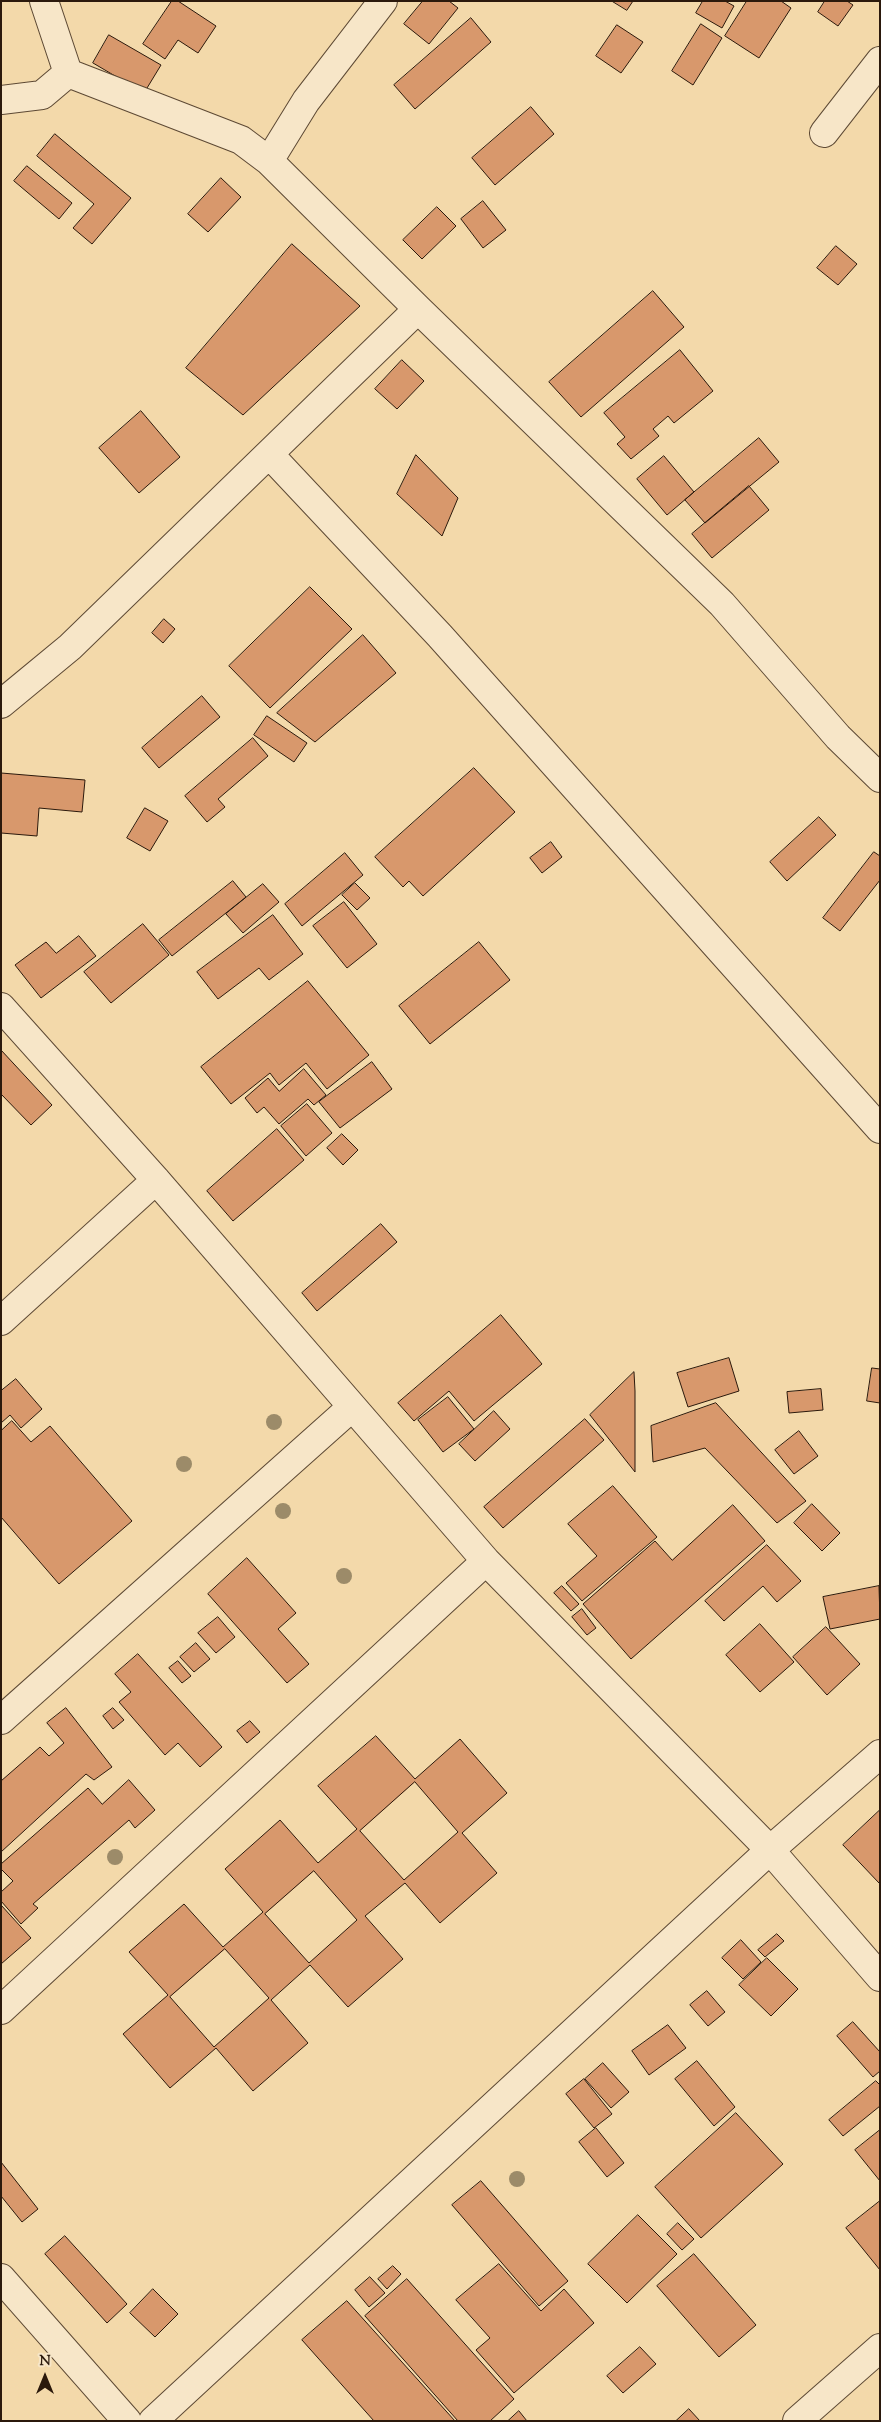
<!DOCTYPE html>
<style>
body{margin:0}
#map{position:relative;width:881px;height:2422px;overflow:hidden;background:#f3d9aa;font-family:"Sorts Mill Goudy",serif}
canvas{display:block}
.frame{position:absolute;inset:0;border:2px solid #2b190c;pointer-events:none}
.north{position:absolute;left:20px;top:2352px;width:50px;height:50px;-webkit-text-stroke:4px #f7e6c8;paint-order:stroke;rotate:0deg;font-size:14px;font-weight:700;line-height:20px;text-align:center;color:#2b190c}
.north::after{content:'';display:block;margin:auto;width:18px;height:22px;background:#2b190c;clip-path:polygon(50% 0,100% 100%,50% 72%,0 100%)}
</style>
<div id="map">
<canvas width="881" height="2422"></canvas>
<div class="frame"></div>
<div class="north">N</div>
</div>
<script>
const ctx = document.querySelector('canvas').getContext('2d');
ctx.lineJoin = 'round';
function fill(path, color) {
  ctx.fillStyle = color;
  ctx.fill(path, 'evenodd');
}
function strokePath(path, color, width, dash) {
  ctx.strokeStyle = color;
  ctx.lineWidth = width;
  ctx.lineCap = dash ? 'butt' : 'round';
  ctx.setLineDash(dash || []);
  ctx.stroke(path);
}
const building = new Path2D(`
 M172 1H178L216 26 198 53 178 40 165 59 143 44Z
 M423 1H449L458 8 429 44 404 24Z
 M612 1H633L627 10Z
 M703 1H725L734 6 722 28 696 13Z
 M747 1H781L791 8 759 58 725 36Z
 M825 1H847L853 5 838 26 818 12Z
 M471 18 491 42 415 109 394 85Z
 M701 24 722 38 693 85 672 71Z
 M617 25 643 42 621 73 596 56Z
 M109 35 161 65 144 93 93 63Z
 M531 107 554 134 495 185 472 158Z
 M55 134 131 198 92 244 73 228 94 204 37 156Z
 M27 166 72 203 59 219 14 181Z
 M221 178 241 197 208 232 188 214Z
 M483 201 506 230 483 248 461 219Z
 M437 207 456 226 422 259 403 240Z
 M292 244 360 306 243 415 186 368Z
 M836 246 857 264 838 285 817 268Z
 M653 291 684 327 581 417 549 382Z
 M680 350 713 391 674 423 668 416 653 429 659 436 631 459 617 444 625 437 604 413Z
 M402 360 424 381 397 409 375 389Z
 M141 411 180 457 139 493 99 448Z
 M759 438 779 462 705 523 685 500Z
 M416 455 458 498 442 536 397 494Z
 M664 456 694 492 667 515 637 479Z
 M749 486 769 510 712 558 692 534Z
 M310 587 352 629 270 708 229 666Z
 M164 619 175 629 163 643 152 633Z
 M363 635 396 673 315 742 277 713Z
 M202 696 220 717 159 768 142 748Z
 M267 716 307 743 294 762 254 735Z
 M253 738 268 756 218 799 225 807 207 822 185 796Z
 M474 768 515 812 423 896 409 881 403 887 375 857Z
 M1 773 85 780 82 812 39 808 37 836 1 833Z
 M145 808 168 821 150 851 127 838Z
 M819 817 836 835 787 881 770 862Z
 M551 842 562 857 542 873 530 858Z
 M874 852 880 856V880L840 931 823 918Z
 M345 853 363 875 302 926 285 904Z
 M233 881 246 897 172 956 159 940Z
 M355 883 370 898 357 910 342 895Z
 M263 884 279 902 243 933 226 914Z
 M344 902 377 944 347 968 313 926Z
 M273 915 303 954 269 980 259 968 218 999 197 972Z
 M143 924 169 955 111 1003 84 972Z
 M79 936 96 956 41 998 15 965 46 942 56 953Z
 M479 942 510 980 430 1044 399 1006Z
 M308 981 369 1055 327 1089 306 1063 279 1085 270 1073 231 1104 201 1067Z
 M1 1050 52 1105 31 1125 1 1094Z
 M372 1062 392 1089 340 1128 319 1102Z
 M304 1069 326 1095 314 1105 308 1099 279 1124 264 1107 257 1113 245 1098 268 1078 279 1091Z
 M307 1104 332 1133 306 1156 281 1126Z
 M277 1129 304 1160 233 1221 207 1191Z
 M342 1134 358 1150 343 1165 327 1148Z
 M381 1224 397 1242 317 1311 302 1293Z
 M501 1315 542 1364 474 1421 449 1391 414 1421 398 1403Z
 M729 1358 739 1391 688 1407 677 1373Z
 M872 1368 880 1369V1403L867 1401Z
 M634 1372 635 1391V1472L590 1415Z
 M16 1379 42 1409 21 1428 10 1415 1 1423V1391Z
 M821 1389 823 1410 789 1413 787 1392Z
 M448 1397 474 1429 443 1452 418 1420Z
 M716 1403 806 1501 777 1523 705 1448 653 1462 651 1426Z
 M494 1411 510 1429 475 1461 459 1444Z
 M585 1419 604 1440 503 1528 484 1507Z
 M12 1421 31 1442 50 1426 132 1521 59 1584 1 1517V1431Z
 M799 1431 818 1456 794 1474 775 1450Z
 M613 1486 657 1537 582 1601 566 1583 597 1556 568 1524Z
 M812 1504 840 1533 822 1551 794 1523Z
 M733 1505 765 1541 631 1659 583 1604 655 1541 672 1560Z
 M767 1545 801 1581 777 1602 763 1586 724 1621 705 1601Z
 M247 1558 296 1613 278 1629 309 1664 287 1683 208 1594Z
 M562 1586 579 1604 571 1611 554 1593Z
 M879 1586 880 1619 830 1629 823 1597Z
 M582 1609 596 1628 587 1635 572 1617Z
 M218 1617 235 1637 216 1653 198 1633Z
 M760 1624 794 1662 760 1692 726 1655Z
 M826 1627 860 1664 827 1695 793 1657Z
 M196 1643 210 1659 194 1672 180 1657Z
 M138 1654 222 1747 200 1767 178 1743 165 1755 119 1702 131 1692 115 1674Z
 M178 1661 191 1676 182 1683 169 1668Z
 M66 1708 112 1767 94 1780 86 1774 1 1852V1781L40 1747 49 1756 64 1743 47 1723Z
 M113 1708 124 1720 113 1729 103 1716Z
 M250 1721 260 1732 247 1743 237 1731Z
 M376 1736 415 1779 460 1739 507 1793 462 1833 497 1873 440 1923 405 1883 365 1916 403 1959 348 2007 310 1965 271 2000 308 2043 253 2091 216 2048 170 2088 123 2034 168 1995 129 1952 184 1904 223 1947 263 1912 225 1869 280 1820 318 1863 357 1829 318 1786ZM415 1782 458 1832 404 1880 360 1831ZM314 1871 357 1920 309 1963 265 1914ZM225 1949 269 1998 214 2047 170 1997Z
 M129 1780 155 1810 135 1828 129 1820 33 1904 38 1908 21 1924 1 1901V1892L13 1881 1 1869V1864L88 1788 102 1804Z
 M880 1810V1883H879L843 1845Z
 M1 1905 31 1938 1 1964Z
 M777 1934 784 1941 765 1957 758 1950Z
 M741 1940 761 1962 743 1979 722 1958Z
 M767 1958 798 1989 771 2016 739 1985Z
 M707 1991 725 2012 708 2026 690 2005Z
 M853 2022 880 2052V2071L873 2077 837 2036Z
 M668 2025 686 2048 649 2075 632 2051Z
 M697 2061 735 2107 714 2126 675 2079Z
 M603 2063 629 2092 611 2108 585 2079Z
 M584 2079 612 2114 594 2128 566 2094Z
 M876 2081 880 2085V2106L843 2136 829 2120Z
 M736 2113 783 2164 701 2238 655 2187Z
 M596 2128 624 2163 607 2177 579 2142Z
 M880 2130V2181L855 2150Z
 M1 2162 38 2209 22 2222 1 2196Z
 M481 2181 568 2281 539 2306 452 2205Z
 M880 2201V2270L846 2228Z
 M638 2215 677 2254 627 2303 588 2264Z
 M678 2223 694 2239 682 2250 667 2234Z
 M65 2236 127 2304 107 2323 45 2254Z
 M694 2254 756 2325 719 2357 657 2286Z
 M499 2264 541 2311 564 2289 594 2323 514 2393 476 2350 490 2338 456 2300Z
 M393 2266 401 2274 387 2289 378 2279Z
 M370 2277 385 2293 369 2307 355 2290Z
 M407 2279 514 2399 490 2421H458L365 2316Z
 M153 2289 178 2314 155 2337 130 2313Z
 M347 2301 455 2421H374L302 2340Z
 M640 2347 656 2364 623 2393 607 2376Z
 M689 2409 700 2421H676Z
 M519 2411 527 2421H508Z`);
fill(building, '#d8986c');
strokePath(building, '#2b190c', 1);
const minor = new Path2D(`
 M44 1 68 73
 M68 73 241 140 269 161 418 309 722 604 838 737 880 778
 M1 100 42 95 68 73
 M824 133 880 61
 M269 161 306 101 383 1
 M269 454 440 636 880 1129
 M1 704 70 647 418 309
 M1 1007 156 1180 486 1561 770 1850 880 1977
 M1 1321 156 1180
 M1 1720 352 1407
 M1 2010 486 1561
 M1 2278 127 2421
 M153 2421 770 1850 880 1754
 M797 2421 880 2348`);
strokePath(minor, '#5d4934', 30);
strokePath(minor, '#f7e6c8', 28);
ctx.fillStyle = '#9c8b69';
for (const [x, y] of [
 [274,1422],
 [184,1464],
 [283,1511],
 [344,1576],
 [115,1857],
 [517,2179]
]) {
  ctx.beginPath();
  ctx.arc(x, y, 8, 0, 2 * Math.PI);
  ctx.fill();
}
</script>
